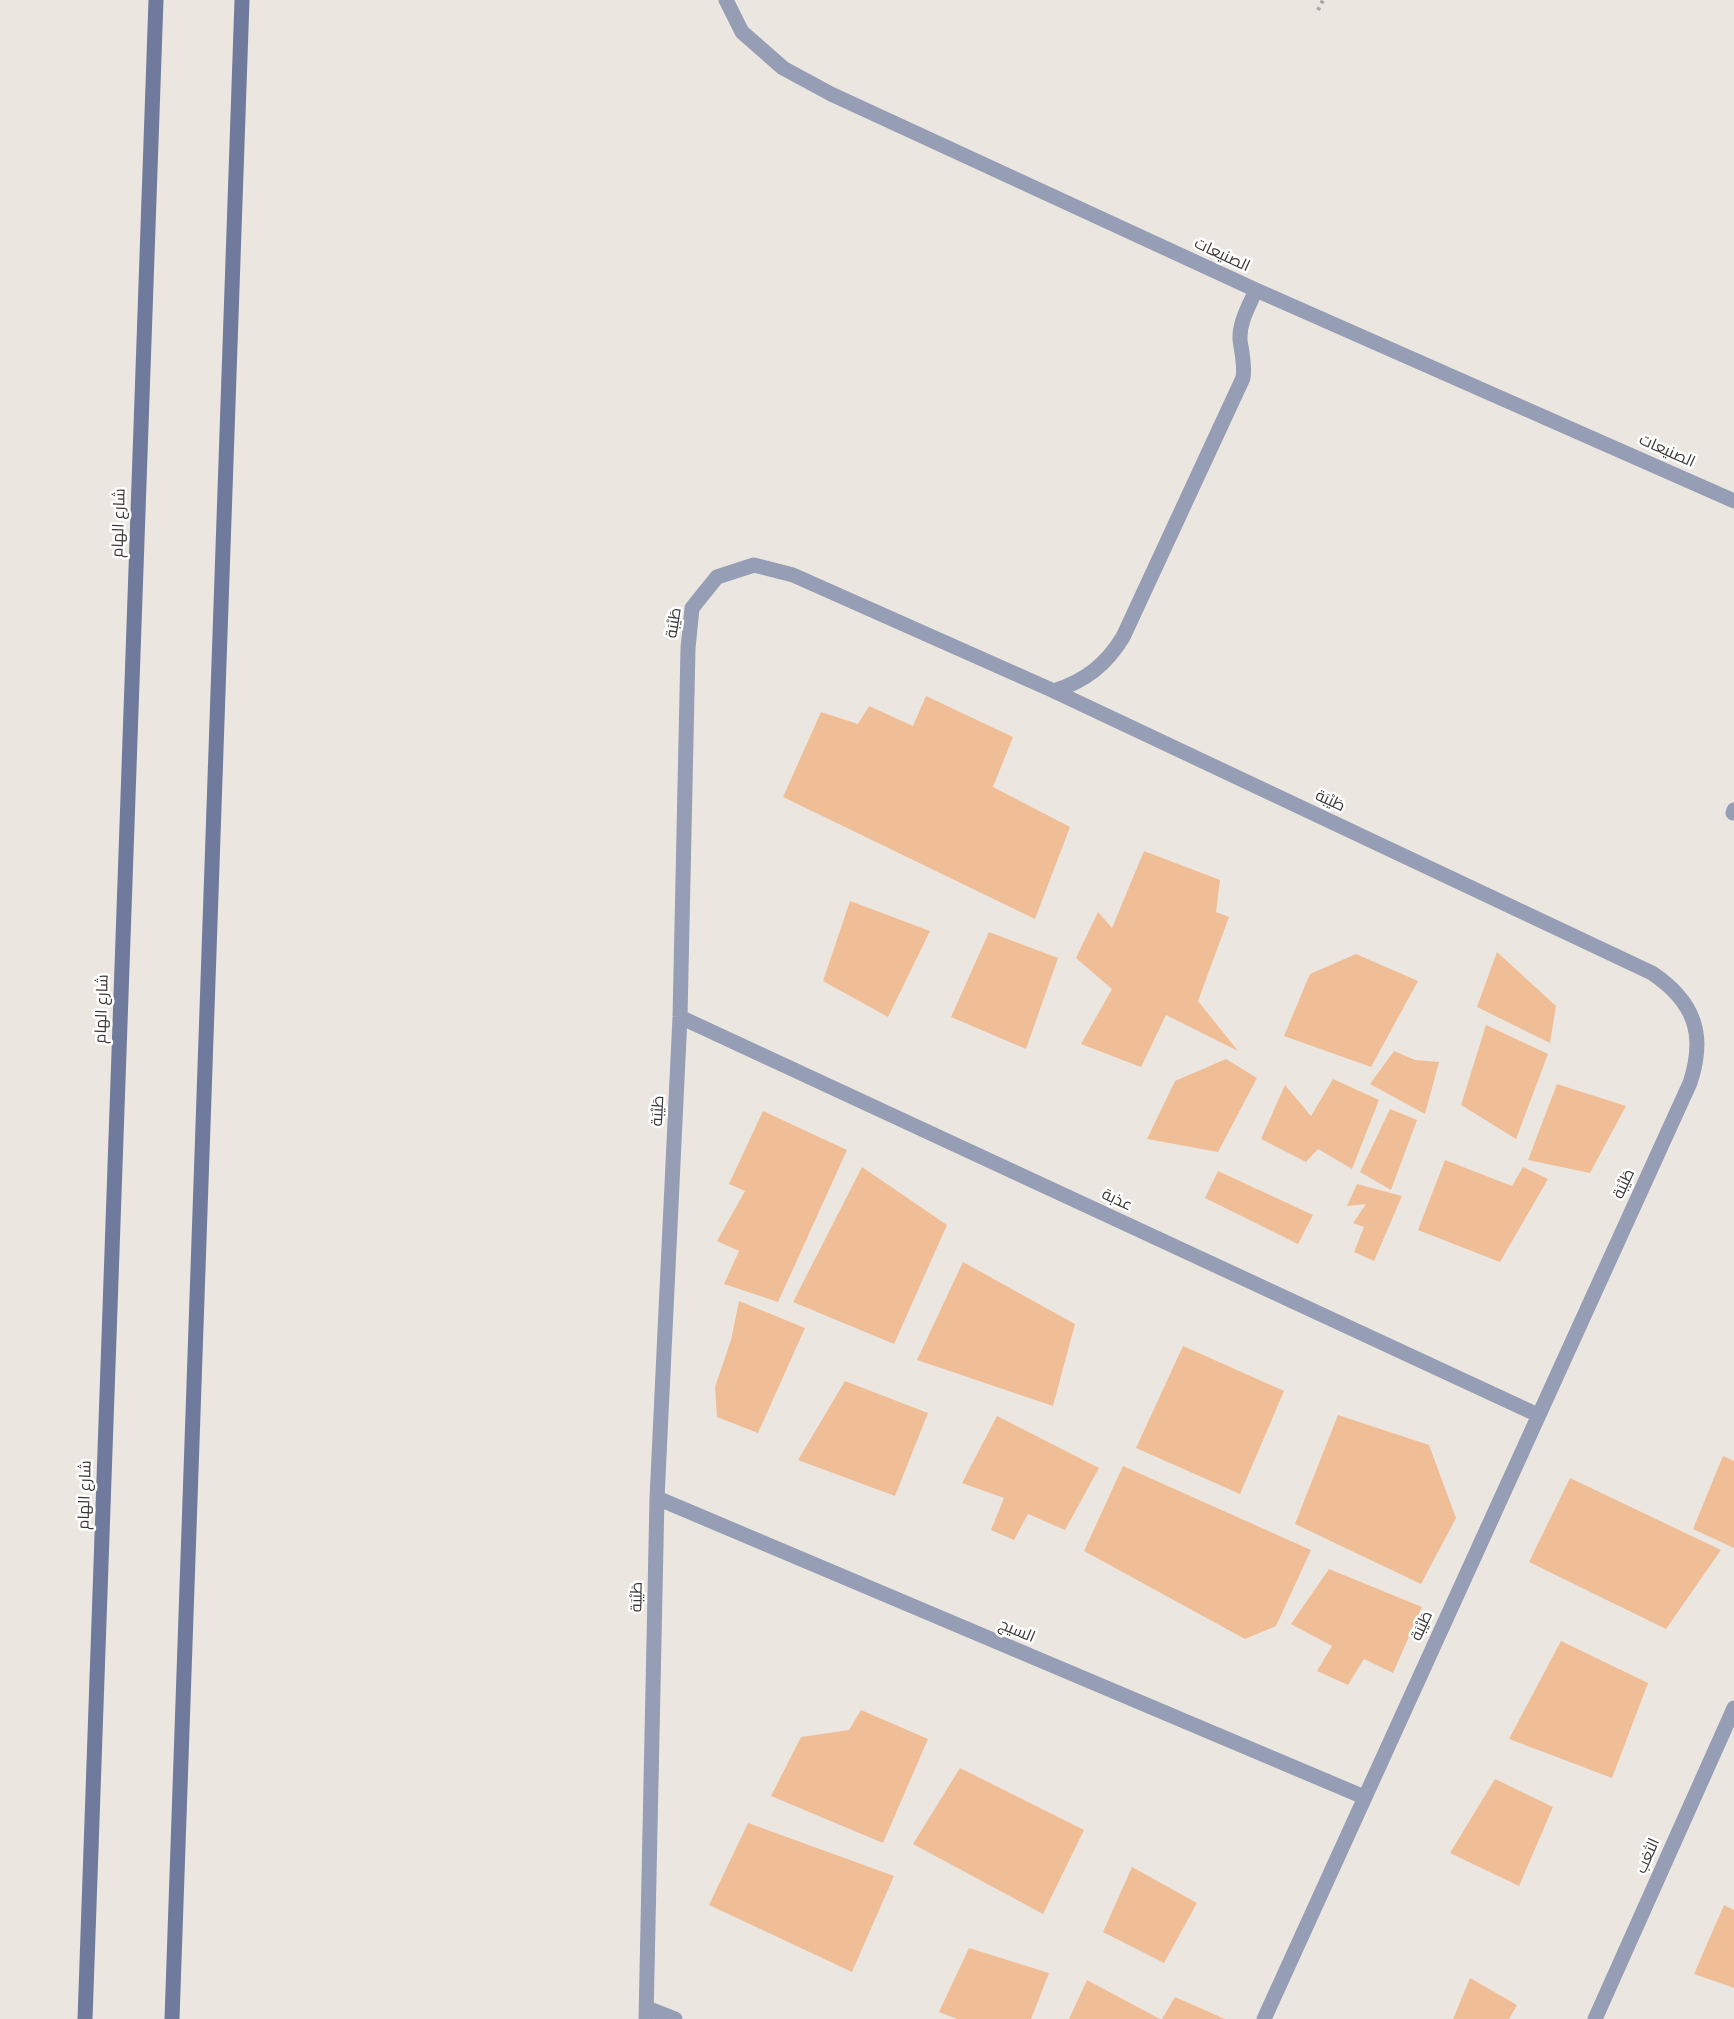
<!DOCTYPE html>
<meta charset="utf-8">
<style>
body{margin:0}
canvas{display:block;background:#ece6e1}
</style>
<canvas width="1734" height="2019"></canvas>
<script>
const ctx = document.querySelector('canvas').getContext('2d');
ctx.lineJoin = 'round';
function fill(path, color) {
  ctx.fillStyle = color;
  ctx.fill(path, 'evenodd');
}
function strokePath(path, color, width, dash) {
  ctx.strokeStyle = color;
  ctx.lineWidth = width;
  ctx.lineCap = dash ? 'butt' : 'round';
  ctx.setLineDash(dash || []);
  ctx.stroke(path);
}
function drawText(font, color, halo, rows, align = 'center') {
  ctx.font = font + ' "Noto Sans",Cairo,sans-serif';
  ctx.lineWidth = 5;
  ctx.setLineDash([]);
  ctx.textBaseline = 'middle';
  ctx.strokeStyle = halo;
  ctx.fillStyle = color;
  for (const [text, x, y, turn = 0] of rows) {
    ctx.save();
    ctx.translate(x, y);
    ctx.rotate((+turn || 0) * Math.PI / 180);
    ctx.textAlign = isNaN(turn) ? turn : align;
    if (halo) ctx.strokeText(text, 0, 0);
    ctx.fillText(text, 0, 0);
    ctx.restore();
  }
}
fill(new Path2D(`
 M926 696 1013 737 993 787 1070 827 1035 919 783 797 821 712 858 724 869 706 913 726Z
 M1144 851 1220 880 1216 912 1229 917 1198 1001 1238 1051 1166 1015 1141 1067 1081 1044 1112 989 1076 958 1098 912 1112 928Z
 M850 901 930 931 888 1017 823 981Z
 M989 932 1058 958 1026 1049 951 1017Z
 M1497 952 1556 1006 1550 1043 1477 1007Z
 M1356 954 1418 981 1371 1067 1284 1036 1310 974Z
 M1486 1025 1548 1054 1516 1139 1461 1105Z
 M1394 1051 1415 1060 1439 1062 1425 1114 1370 1084Z
 M1226 1059 1257 1078 1218 1152 1147 1139 1175 1081Z
 M1333 1079 1379 1100 1352 1169 1318 1149 1306 1162 1261 1139 1285 1085 1311 1116Z
 M1557 1084 1626 1106 1590 1173 1528 1160Z
 M1390 1109 1417 1120 1391 1190 1360 1172Z
 M763 1111 847 1150 778 1302 724 1284 739 1251 717 1241 745 1191 729 1184Z
 M1445 1160 1512 1186 1523 1167 1548 1179 1500 1262 1418 1230Z
 M862 1167 947 1225 894 1344 793 1302Z
 M1218 1171 1313 1215 1298 1244 1205 1198Z
 M1357 1184 1402 1196 1374 1261 1354 1252 1364 1227 1353 1223 1366 1204 1347 1206Z
 M963 1262 1075 1324 1053 1406 917 1360Z
 M739 1301 805 1328 758 1433 717 1417 715 1387 731 1340Z
 M1183 1346 1284 1391 1240 1494 1136 1448Z
 M845 1381 928 1413 895 1496 798 1460Z
 M1338 1415 1429 1445 1456 1518 1421 1584 1295 1524Z
 M997 1416 1099 1468 1065 1530 1028 1514 1014 1540 991 1530 1004 1498 962 1483Z
 M1723 1456 1734 1461V1548L1693 1529Z
 M1123 1466 1311 1550 1276 1626 1245 1639 1084 1551Z
 M1570 1478 1721 1550 1666 1629 1529 1562Z
 M1329 1569 1422 1607 1393 1673 1364 1659 1348 1685 1317 1671 1332 1646 1291 1624Z
 M1561 1641 1648 1683 1612 1778 1509 1739Z
 M861 1710 928 1739 883 1843 771 1796 801 1737 849 1730Z
 M960 1768 1084 1830 1043 1914 913 1844Z
 M1495 1779 1553 1807 1519 1886 1450 1853Z
 M748 1823 894 1876 852 1972 709 1905Z
 M1132 1867 1197 1903 1164 1963 1103 1932Z
 M1724 1905 1734 1910V1988L1694 1974Z
 M969 1948 1049 1973 1031 2019H957L939 2012Z
 M1470 1978 1517 2005 1509 2019H1453Z
 M1087 1980 1160 2019H1069Z
 M1175 1997 1225 2019H1162Z`), '#f0be96');
strokePath(new Path2D(`
 M1318 10 1323 0`), '#aaa6a2', 4, [3, 4.5]);
strokePath(new Path2D(`
 M1733 813 1734 810`), '#969eb5', 15);
strokePath(new Path2D(`
 M726 0 742 32 783 68 831 94 1256 290 1734 501
 M1054 691C1085 681 1106 665 1123 637L1243 378C1245 365 1242 354 1240 340 1239 322 1249 306 1256 290
 M680 1017 1538 1415
 M657 1498 1364 1797
 M647 2008 675 2019
 M646 2019 657 1498 680 1017 688 648 692 608 717 577 754 565 793 575 1054 691 1652 973C1695 1002 1706 1035 1690 1083L1264 2019
 M1595 2019 1734 1708`), '#969eb5', 15);
strokePath(new Path2D(`
 M85 2019 156 0
 M172 2019 242 0`), '#707a9c', 15);
drawText('16px', '#393735', '#fff', [
 ["الصنيعات",1222,255,25],
 ["الصنيعات",1667,451,24],
 ["شارع الهام",119,523,-88],
 ["طَيْبَة",674,623,-81],
 ["طَيْبَة",1330,801,25],
 ["شارع الهام",102,1009,-88],
 ["طَيْبَة",658,1111,-87],
 ["طَيْبَة",1624,1184,-65],
 ["عذبة",1117,1200,25],
 ["شارع الهام",85,1495,-88],
 ["طَيْبَة",637,1597,-89],
 ["طَيْبَة",1422,1626,-65],
 ["السيج",1017,1631,23],
 ["الثغب",1648,1856,-66]
]);
</script>
